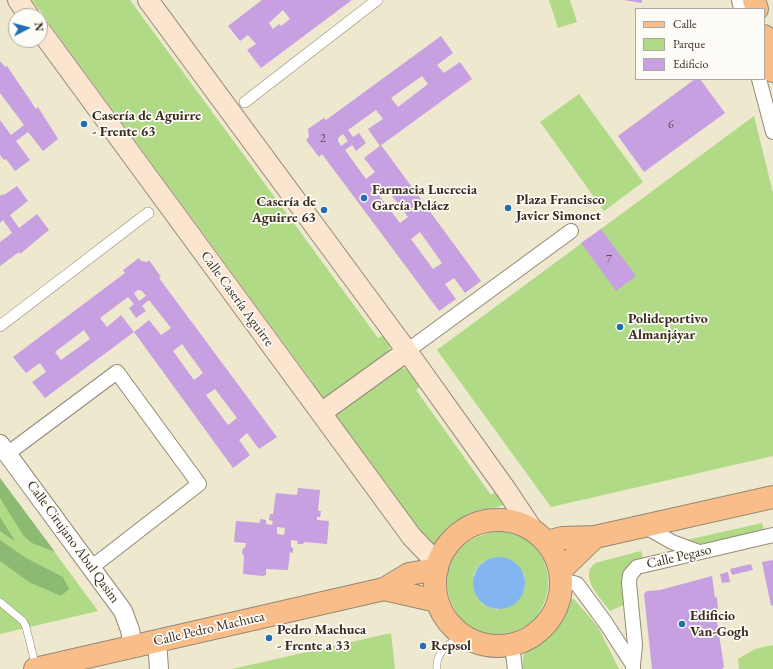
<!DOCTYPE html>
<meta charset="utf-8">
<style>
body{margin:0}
#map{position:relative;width:773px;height:669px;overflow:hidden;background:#ede8ce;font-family:"EB Garamond",serif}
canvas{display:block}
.legend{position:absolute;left:635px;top:8px;width:130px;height:72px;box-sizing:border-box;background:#fdfcf7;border:1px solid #afa8a0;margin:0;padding:5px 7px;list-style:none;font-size:12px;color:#3b2a1e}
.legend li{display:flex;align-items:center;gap:8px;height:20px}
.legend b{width:20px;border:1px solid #afa8a0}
.north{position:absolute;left:8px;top:8px;width:40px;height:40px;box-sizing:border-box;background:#fdfcf7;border:1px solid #afa8a0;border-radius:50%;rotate:84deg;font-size:11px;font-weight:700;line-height:16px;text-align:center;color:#3b2a1e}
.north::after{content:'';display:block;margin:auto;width:14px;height:18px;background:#1f6fb2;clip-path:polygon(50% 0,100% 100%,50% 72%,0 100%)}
</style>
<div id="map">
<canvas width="773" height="669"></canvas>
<ul class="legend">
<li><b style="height:5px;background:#f8bd88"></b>Calle</li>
<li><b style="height:11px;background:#b0da85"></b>Parque</li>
<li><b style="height:11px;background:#c7a0e1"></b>Edificio</li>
</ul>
<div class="north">N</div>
</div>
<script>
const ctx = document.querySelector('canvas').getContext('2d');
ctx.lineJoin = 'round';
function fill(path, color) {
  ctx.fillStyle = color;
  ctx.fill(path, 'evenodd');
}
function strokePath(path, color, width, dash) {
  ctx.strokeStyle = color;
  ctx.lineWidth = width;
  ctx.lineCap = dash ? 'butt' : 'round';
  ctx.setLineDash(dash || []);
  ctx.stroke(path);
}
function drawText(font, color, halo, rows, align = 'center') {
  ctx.font = font + ' "EB Garamond",serif';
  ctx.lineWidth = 3.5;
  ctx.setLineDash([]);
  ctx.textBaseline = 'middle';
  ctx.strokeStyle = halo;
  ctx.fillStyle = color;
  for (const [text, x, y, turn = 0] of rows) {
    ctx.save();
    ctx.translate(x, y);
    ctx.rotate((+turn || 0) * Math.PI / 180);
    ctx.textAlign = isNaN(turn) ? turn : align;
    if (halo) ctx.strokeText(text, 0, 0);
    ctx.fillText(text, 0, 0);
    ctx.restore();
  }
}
fill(new Path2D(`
 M32 0H130L378 338 384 335 390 346 388 357 332 398 321 400 309 386 313 383Z
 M549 0H570L577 22 558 28Z
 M579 94 643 182 604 211 540 122Z
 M754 116 773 193V456L551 507 437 350Z
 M399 368 408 369 421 386 416 390 491 495 497 491 507 503C497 509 489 508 479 510 460 515 445 532 432 547L388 494 391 490 352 437 347 441 336 424 337 412Z
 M0 478 98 611 0 634Z
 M762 523 765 532 698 547 682 541Z
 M500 531C506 532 513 533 518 535 549 550 557 587 538 614 532 624 522 629 511 632 447 652 412 542 500 531ZM484 561 524 573 525 582 524 591 497 610 482 604 473 575 478 567Z
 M641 551 643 560 626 604 610 611C601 598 578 577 595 563Z
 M574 599 598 627 619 669H523C521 645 531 650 546 637 558 627 563 613 568 600Z
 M391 633 395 669H232Z
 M773 645V669H739L738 659 755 649Z`), '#b0da85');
fill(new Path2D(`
 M0 478 55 552 32 543 23 535 0 498Z
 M0 517 15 541 0 531Z
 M0 540 26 558 63 577 69 589 61 596 29 582 0 561Z`), '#8cba72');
fill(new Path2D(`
 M473 583a26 26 0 1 1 52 0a26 26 0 1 1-52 0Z`), '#83b6f0');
fill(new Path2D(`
 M262 0H352L261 68 247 50 256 44 248 35 240 41 228 26ZM283 10 290 19 281 26 279 24 273 29 269 23Z
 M624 0H642V3Z
 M441 36 453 53 437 65 444 73 460 62 472 79 380 146 368 129 383 119 376 110 348 130 353 137 359 133 366 143 356 151 352 145 345 150 366 179 375 172 364 158 381 145 481 281 465 293 454 278 445 284 456 299 439 311 322 154 319 157 306 140 309 137 308 129 324 118 326 120ZM422 76 428 84 398 107 391 98ZM343 134 348 141 341 146 338 141V138ZM386 188 408 217 400 223 378 194ZM420 232 442 263 433 269 411 239Z
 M0 61 5 67 7 66 36 109 38 107 58 139 43 151 28 132 16 141 30 160 15 171 6 159 4 160 0 155V120L11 135 24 125 0 93Z
 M695 79H700L725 113 644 172 618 136Z
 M17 186 28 201 10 215 19 228 37 214 49 230 20 254 19 252 0 266V242L12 233 3 220 0 223V196L3 194 4 195Z
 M601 229 636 276 616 291 581 243Z
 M139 258 141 261 147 262 149 260 161 277 159 278 277 437 259 449 247 433 239 440 250 455 233 468 134 332 149 320 161 335 171 328 149 300 142 306 146 311 136 318 129 308 134 304 128 297 100 318 107 327 121 315 134 332 45 398 32 382 46 372 40 363 26 373 13 357 125 273 123 270ZM138 290 142 291 146 296 139 301 134 293ZM84 330 90 339 61 360 55 352ZM182 344 203 373 194 380 173 351ZM215 389 237 418 228 425 206 395Z
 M298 488 320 490 318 511H321L320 517H317V520L329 521 327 544 304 542 303 544H297L298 541 291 540V547L293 548V553L290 552 288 570 266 569V575L263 576 243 574 244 555 242 554 243 548H245L246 543 234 542 236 521 260 523V519L266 520V524L272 525 273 521 269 520 270 514H273L276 493 297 495ZM277 527 285 528 284 535 277 534Z
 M773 560V605L771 606 762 562Z
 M751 564 753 570 732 575 730 569Z
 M728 572 730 582 722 583 720 574Z
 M712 576 715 598 717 597 719 621H717L724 667 722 669H652L644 594 647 591 660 590Z`), '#c7a0e1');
const service = new Path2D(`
 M0 602 23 621 26 627 36 667
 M437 669C435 652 449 644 462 635`);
const pedestrian = new Path2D(`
 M245 102 377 0
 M0 326 148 213`);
const minor = new Path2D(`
 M739 0 741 9
 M759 79 773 132
 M407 351 571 231
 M7 454 117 372 199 484 92 567
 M644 526 672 542 699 552
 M562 580 577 584 605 622 633 665V669
 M512 645 515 669
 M633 665 635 645 629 583 630 575 637 567 773 535`);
const tertiary = new Path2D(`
 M0 444 123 611 130 630 133 647
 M157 641 159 669`);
const secondary = new Path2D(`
 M18 0 29 16
 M148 0 407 351 507 491 533 530
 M40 30 412 537 438 564
 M321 413 407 351`);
const primary = new Path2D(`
 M754 0 757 9
 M764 36 773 71
 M435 583a63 63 0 1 1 126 0a63 63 0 1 1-126 0Z
 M547 542 562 538 595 537 773 497
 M560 571 595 537
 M384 589 437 601
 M35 669 384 589 409 574 437 569`);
strokePath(service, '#948976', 8);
strokePath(pedestrian, '#948976', 12);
strokePath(minor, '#948976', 16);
strokePath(tertiary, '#948976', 20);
strokePath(secondary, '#948976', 22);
strokePath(primary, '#948976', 24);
strokePath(service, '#fff', 7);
strokePath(pedestrian, '#fff', 11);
strokePath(minor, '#fff', 14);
strokePath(tertiary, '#fff', 18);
strokePath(secondary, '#fce5cf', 20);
strokePath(primary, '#f8bd88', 22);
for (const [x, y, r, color] of [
 [84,124,4,"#1f6fb2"],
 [364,198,4,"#1f6fb2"],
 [508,208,4,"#1f6fb2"],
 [324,210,4,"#1f6fb2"],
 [620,327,4,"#1f6fb2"],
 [682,624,4,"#1f6fb2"],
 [269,638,4,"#1f6fb2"],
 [423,646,4,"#1f6fb2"]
]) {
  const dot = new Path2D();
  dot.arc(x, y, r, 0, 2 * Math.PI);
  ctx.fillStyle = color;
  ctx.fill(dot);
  strokePath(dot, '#fdfcf7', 1.5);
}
drawText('12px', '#5e484f', null, [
 ["6",671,125],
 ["2",323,139],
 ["7",609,260]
]);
drawText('bold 14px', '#3b2a1e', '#fdfcf7', [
 ["Casería de Aguirre",92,116],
 ["- Frente 63",92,132],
 ["Farmacia Lucrecia",372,190],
 ["García Peláez",372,206],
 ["Plaza Francisco",516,200],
 ["Javier Simonet",516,216],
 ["Casería de",316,202,"right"],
 ["Aguirre 63",316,218,"right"],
 ["Polideportivo",628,319],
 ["Almanjáyar",628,335],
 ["Edificio",690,616],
 ["Van-Gogh",690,632],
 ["Pedro Machuca",277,630],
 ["- Frente a 33",277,646],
 ["Repsol",431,646]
], 'left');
drawText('14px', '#3b2a1e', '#fdfcf7', [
 ["Calle Casería Aguirre",237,299,54],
 ["Calle Cirujano Abul Qasim",73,542,54],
 ["Calle Pegaso",679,557,-13],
 ["Calle Pedro Machuca",209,629,-13]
]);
</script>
